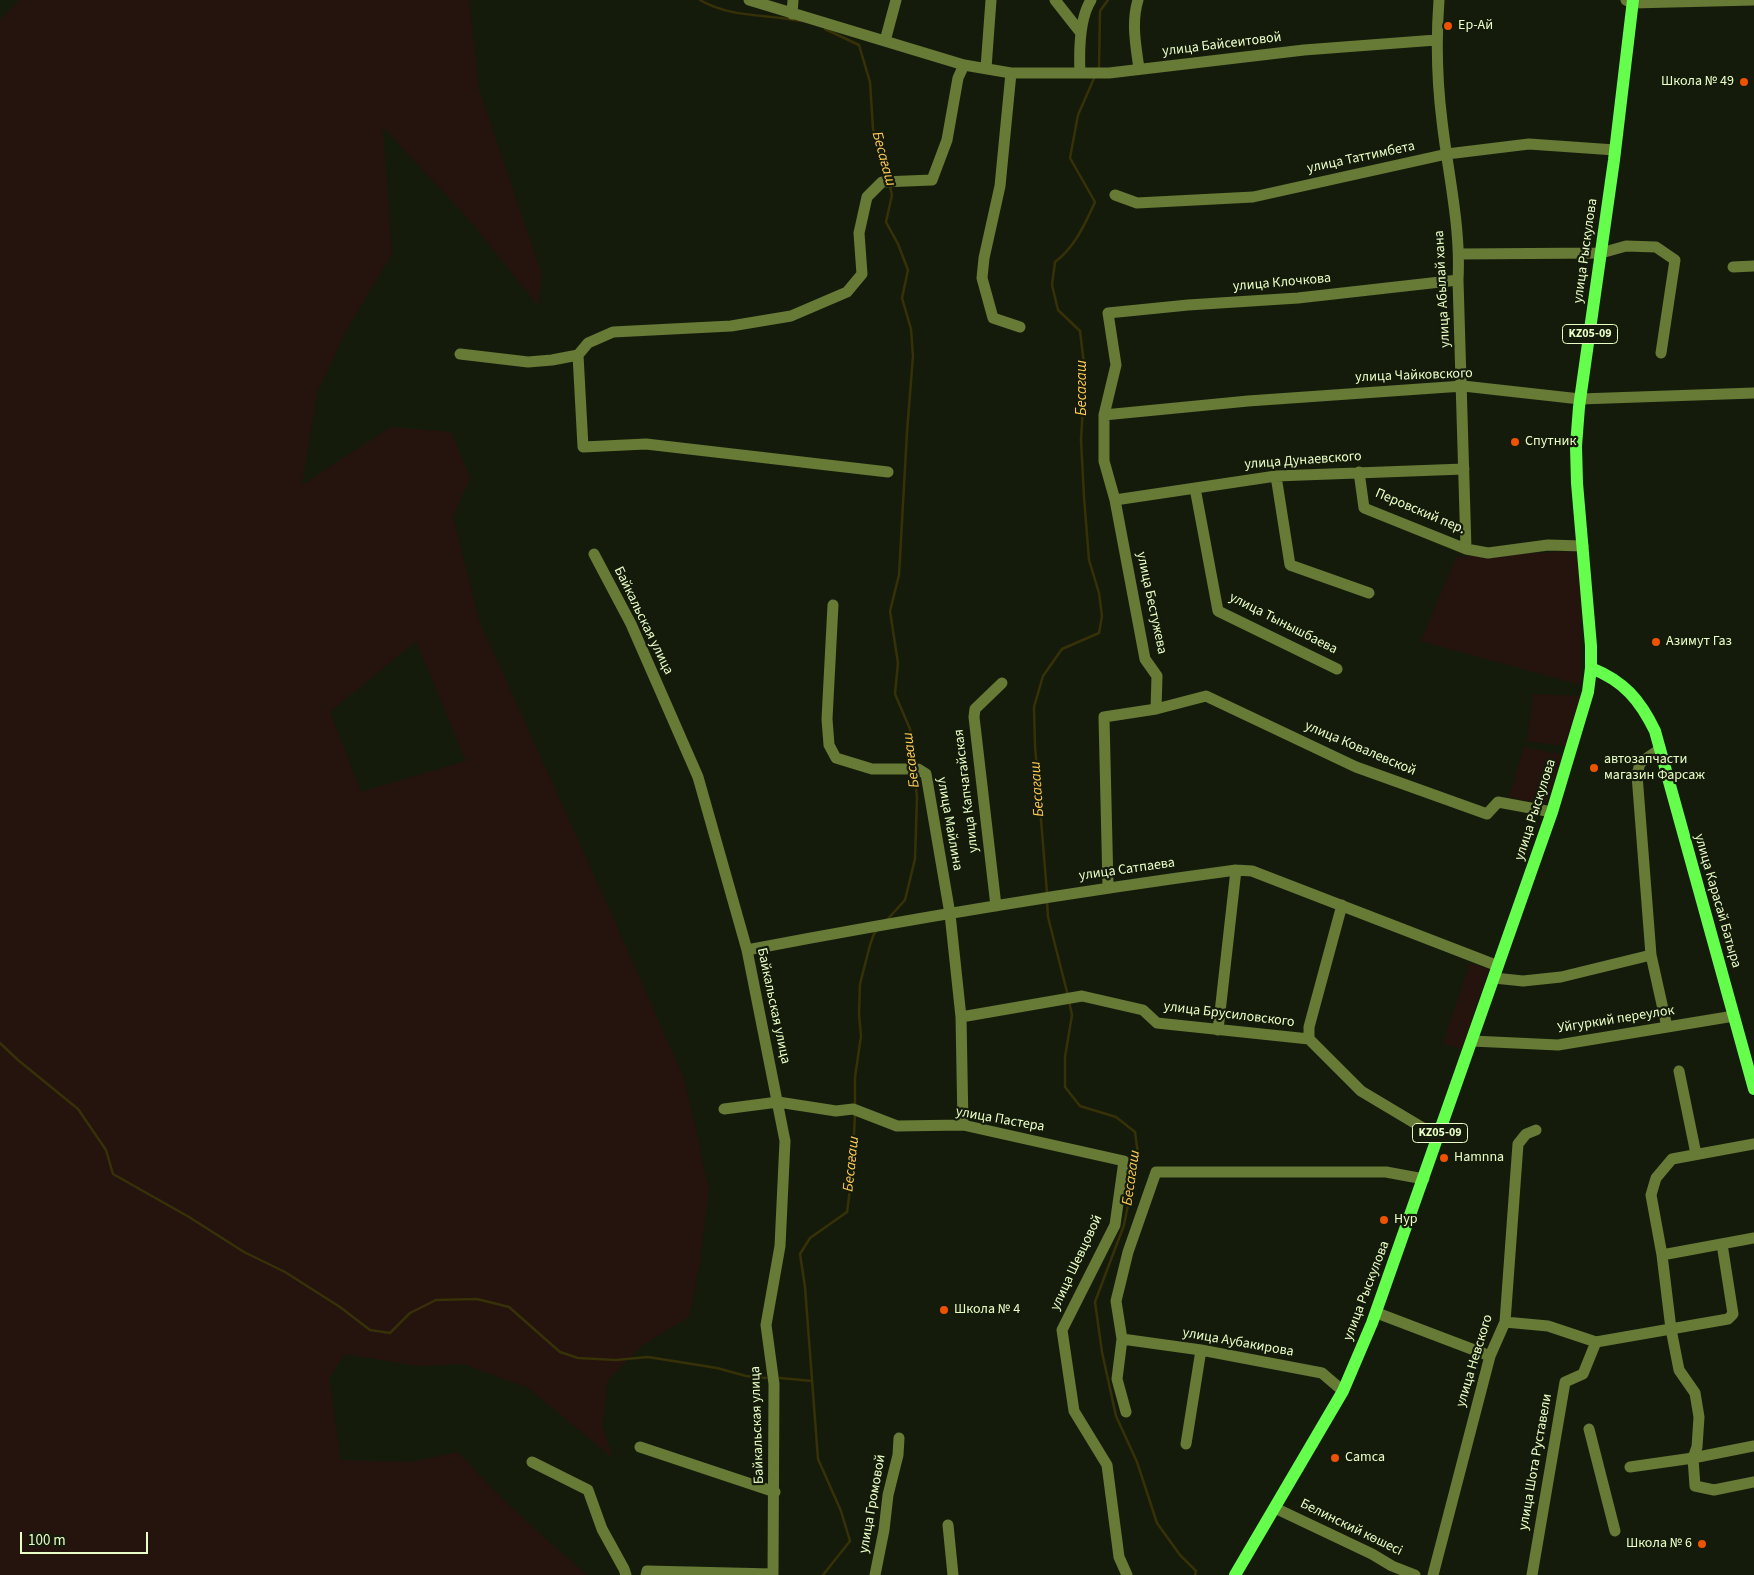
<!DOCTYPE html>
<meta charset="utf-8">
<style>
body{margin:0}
#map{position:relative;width:1754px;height:1575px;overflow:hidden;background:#151b0b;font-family:"Source Sans 3",sans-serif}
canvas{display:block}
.scale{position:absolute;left:20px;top:1532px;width:128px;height:22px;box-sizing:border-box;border:2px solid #eaffc6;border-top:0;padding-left:6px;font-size:15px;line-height:18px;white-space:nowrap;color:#eaffc6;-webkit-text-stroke:4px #151b0b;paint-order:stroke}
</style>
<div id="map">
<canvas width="1754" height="1575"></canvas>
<div class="scale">100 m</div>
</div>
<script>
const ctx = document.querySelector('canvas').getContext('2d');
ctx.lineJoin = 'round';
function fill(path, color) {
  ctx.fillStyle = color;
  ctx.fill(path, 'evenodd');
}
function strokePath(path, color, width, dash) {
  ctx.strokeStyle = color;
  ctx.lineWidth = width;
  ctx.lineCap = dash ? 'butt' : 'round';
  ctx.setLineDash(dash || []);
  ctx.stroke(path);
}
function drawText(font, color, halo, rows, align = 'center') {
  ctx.font = font + ' "Source Sans 3",sans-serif';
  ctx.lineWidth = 4.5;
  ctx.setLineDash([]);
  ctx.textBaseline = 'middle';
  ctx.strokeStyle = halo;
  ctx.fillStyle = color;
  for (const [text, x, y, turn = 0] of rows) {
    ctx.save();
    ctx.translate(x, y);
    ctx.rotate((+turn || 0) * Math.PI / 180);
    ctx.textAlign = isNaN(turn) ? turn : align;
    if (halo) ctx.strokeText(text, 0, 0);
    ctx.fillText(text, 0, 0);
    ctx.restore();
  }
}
fill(new Path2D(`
 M20 0H469L479 90 542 275 538 306 472 223 383 127 392 254 346 331 317 393 302 485 391 427 451 432 470 478 453 517 480 623 612 915 685 1081 709 1190 700 1263 689 1317 644 1344 608 1380 602 1425 613 1458 528 1388 464 1364 418 1366 345 1354 329 1378 341 1460 411 1462 458 1452C499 1497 541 1536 587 1575H0V20ZM416 641 466 761 361 792 330 712Z
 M1581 551V685L1421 641 1456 557Z
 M1533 694 1581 696 1566 746 1527 741Z
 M1524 747 1563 755 1546 804 1509 797Z
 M1470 963 1489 969 1462 1049 1443 1043Z`), '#25130e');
strokePath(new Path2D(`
 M700 0C730 18 768 14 801 21
 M825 29 859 45 870 82 873 129 888 178
 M1099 68 1100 11 1108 0
 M890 186 892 195 886 222 898 244 908 270 902 298 911 329 913 356 907 432 899 575 890 611 898 663 895 694 910 729 913 764
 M1047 893 1035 746 1034 707 1043 676 1062 649 1099 633 1102 616 1099 593 1089 560 1084 497 1081 440 1085 372 1080 331 1058 310 1052 285 1055 262C1075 247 1085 224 1095 202L1070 158 1078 115 1095 76
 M1047 901 1048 917 1068 996
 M886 921 905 900 915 859 917 797 914 772
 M1069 1001 1072 1015 1065 1057V1087L1080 1106 1116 1117 1135 1132 1138 1154 1124 1225 1095 1302 1102 1352 1116 1416 1137 1462 1157 1523 1180 1555 1196 1571 1195 1575
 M0 1043 18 1060 78 1109 106 1150 113 1174 189 1217 244 1252 285 1272 340 1307 370 1330 390 1333 410 1313 436 1300 477 1299 509 1307 560 1352 578 1358 616 1360 648 1357 717 1368 746 1376 766 1378
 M855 1106V1077L861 1036 859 1014 860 984 870 945 874 934 877 930
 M780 1378 812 1381
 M823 1575 850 1541 841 1511 818 1459 805 1287 800 1254 810 1238 847 1212 852 1175 855 1114`), '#373108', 2.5);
strokePath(new Path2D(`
 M749 0 964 65 1011 73H1109L1304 50 1436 40
 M1055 0 1081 33
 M1138 0C1131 23 1136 46 1139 69
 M1439 0C1436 40 1437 81 1442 121 1448 174 1461 227 1458 280L1466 549
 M1626 0 1632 3 1754 0
 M792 14 793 0
 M885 41 896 0
 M986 68 991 0
 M1011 73 1000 186 984 258 982 278 993 318 1020 327
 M1080 73C1079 51 1079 19 1091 0
 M1115 195 1137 203 1253 197 1447 154 1529 144 1615 150
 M1459 254 1601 253 1626 246 1656 247 1675 260 1661 353
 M1733 267 1754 266
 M460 354 528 362 552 360 578 355 588 343 613 332 731 326 791 316 847 292 862 274 859 233 867 197 882 182 932 180 947 140 958 78 964 65
 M578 355 583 447 646 444 888 472
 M1104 415 1248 401 1463 386 1580 399 1754 393
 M1359 472 1364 508 1466 549 1488 553 1548 545 1583 546
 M1276 476 1290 565 1369 593
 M1195 488 1218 611 1337 669
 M1115 500 1276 476 1464 469
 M594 554 631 624 698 777 747 950 785 1141 780 1246 766 1325 774 1384 773 1574 647 1571 646 1575
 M833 605 827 719 829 745 836 758 872 769H918L926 774 950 914 961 1017 963 1125
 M1156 709 1206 696 1356 767 1487 814 1498 802 1552 812
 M1660 749 1640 763 1637 775 1651 955 1667 1027
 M1108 887 1104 717 1156 709 1157 676 1145 659 1115 500 1104 461V415L1116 365 1108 313 1188 305 1298 298 1458 280
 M996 906 974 717 975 709 1002 683
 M747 950C909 919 1072 892 1236 870L1252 871 1498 966
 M1494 978 1523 981 1561 977 1651 955
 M961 1017 1082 996 1143 1010 1157 1023 1309 1039 1361 1091 1438 1137
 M1218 1030 1236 870
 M1309 1039V1027L1342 905
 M1472 1041 1558 1045 1734 1016
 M1679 1071 1696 1154
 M724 1109 778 1102 836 1111 853 1109 897 1126 963 1125 1124 1161 1115 1225 1062 1330 1074 1411 1107 1465 1119 1557 1127 1575
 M1754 1144 1672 1159 1656 1178 1651 1195 1662 1255 1671 1329 1679 1370 1695 1393 1699 1417 1697 1447 1693 1458 1695 1486 1714 1490 1754 1482
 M1662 1255 1754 1238
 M1377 1313 1490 1356
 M1505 1322 1548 1326 1596 1342 1583 1374 1565 1382 1532 1575
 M1122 1339 1201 1350 1322 1373 1343 1391
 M1596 1342 1728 1319 1733 1314 1722 1244
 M1126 1412 1117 1379 1122 1339 1116 1301 1128 1252 1156 1172H1386L1424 1179
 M1589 1429 1615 1531
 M1186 1444 1201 1350
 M640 1447 775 1492
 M532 1462 588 1490 602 1529 624 1569 626 1575
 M1630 1467 1693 1458 1754 1446
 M1275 1508 1372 1554 1392 1566 1415 1575
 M948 1525 953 1575
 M875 1575 884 1530 888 1495 898 1455 899 1438
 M1433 1575 1490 1356 1505 1322 1518 1144 1526 1134 1536 1130`), '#677a36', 11);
strokePath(new Path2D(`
 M1591 668C1624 681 1640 700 1655 731L1754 1089
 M1235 1575 1343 1391 1372 1323 1552 812 1588 692 1591 668V646L1577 483 1576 446 1579 407 1614 160 1633 0`), '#65fe4d', 12);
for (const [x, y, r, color] of [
 [1448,26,5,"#ef5201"],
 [1744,82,5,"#ef5201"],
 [1515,442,5,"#ef5201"],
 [1656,642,5,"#ef5201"],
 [1594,768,5,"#ef5201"],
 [1444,1158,5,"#ef5201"],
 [1384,1220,5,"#ef5201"],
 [944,1310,5,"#ef5201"],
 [1335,1458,5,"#ef5201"],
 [1702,1544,5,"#ef5201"]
]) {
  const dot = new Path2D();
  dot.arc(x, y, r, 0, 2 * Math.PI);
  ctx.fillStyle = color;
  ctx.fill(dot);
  strokePath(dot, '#151b0b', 2);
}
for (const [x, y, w] of [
 [1590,334,55],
 [1440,1133,55]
]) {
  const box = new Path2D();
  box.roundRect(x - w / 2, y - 9.5, w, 19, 4);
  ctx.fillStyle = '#151b0b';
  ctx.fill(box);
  strokePath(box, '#eaffc6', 1);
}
drawText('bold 12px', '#eaffc6', null, [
 ["KZ05-09",1590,334],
 ["KZ05-09",1440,1133]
]);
drawText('14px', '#eaffc6', '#151b0b', [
 ["Ер-Ай",1458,26],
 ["Школа № 49",1734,82,"right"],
 ["Спутник",1525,442],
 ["Азимут Газ",1666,642],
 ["автозапчасти",1604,760],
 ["магазин Фарсаж",1604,776],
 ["Hamnna",1454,1158],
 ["Hyp",1394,1220],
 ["Школа № 4",954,1310],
 ["Camca",1345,1458],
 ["Школа № 6",1692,1544,"right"]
], 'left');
drawText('14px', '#eaffc6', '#151b0b', [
 ["улица Байсеитовой",1222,45,-7],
 ["улица Таттимбета",1361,158,-12],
 ["улица Рыскулова",1586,251,-82],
 ["улица Клочкова",1282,283,-5],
 ["улица Абылай хана",1443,289,-93],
 ["улица Чайковского",1414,376,-2],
 ["улица Дунаевского",1303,461,-4],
 ["Перовский пер.",1420,512,23],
 ["улица Бестужева",1151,603,78],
 ["Байкальская улица",643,621,64],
 ["улица Тынышбаева",1283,624,27],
 ["улица Ковалевской",1360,749,23],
 ["улица Капчагайская",967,791,-97],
 ["улица Рыскулова",1536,810,-72],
 ["улица Майлина",949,824,80],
 ["улица Сатпаева",1127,870,-8],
 ["улица Карасай Батыра",1717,901,74],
 ["Байкальская улица",773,1006,78],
 ["улица Брусиловского",1229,1015,7],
 ["Уйгуркий переулок",1616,1020,-9],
 ["улица Пастера",1000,1120,10],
 ["улица Шевцовой",1077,1263,-65],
 ["улица Рыскулова",1367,1291,-69],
 ["улица Аубакирова",1238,1343,10],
 ["улица Невского",1475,1361,-73],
 ["Байкальская улица",758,1425,-92],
 ["улица Шота Руставели",1536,1462,-80],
 ["улица Громовой",873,1504,-80],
 ["Белинский көшесi",1351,1528,26]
]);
drawText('italic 15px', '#fecb54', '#151b0b', [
 ["Бесағаш",883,159,75],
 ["Бесагаш",1083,388,-90],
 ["Бесағаш",912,760,-97],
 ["Бесагаш",1038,789,-94],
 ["Бесағаш",852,1164,-84],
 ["Бесагаш",1132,1178,-82]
]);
</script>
